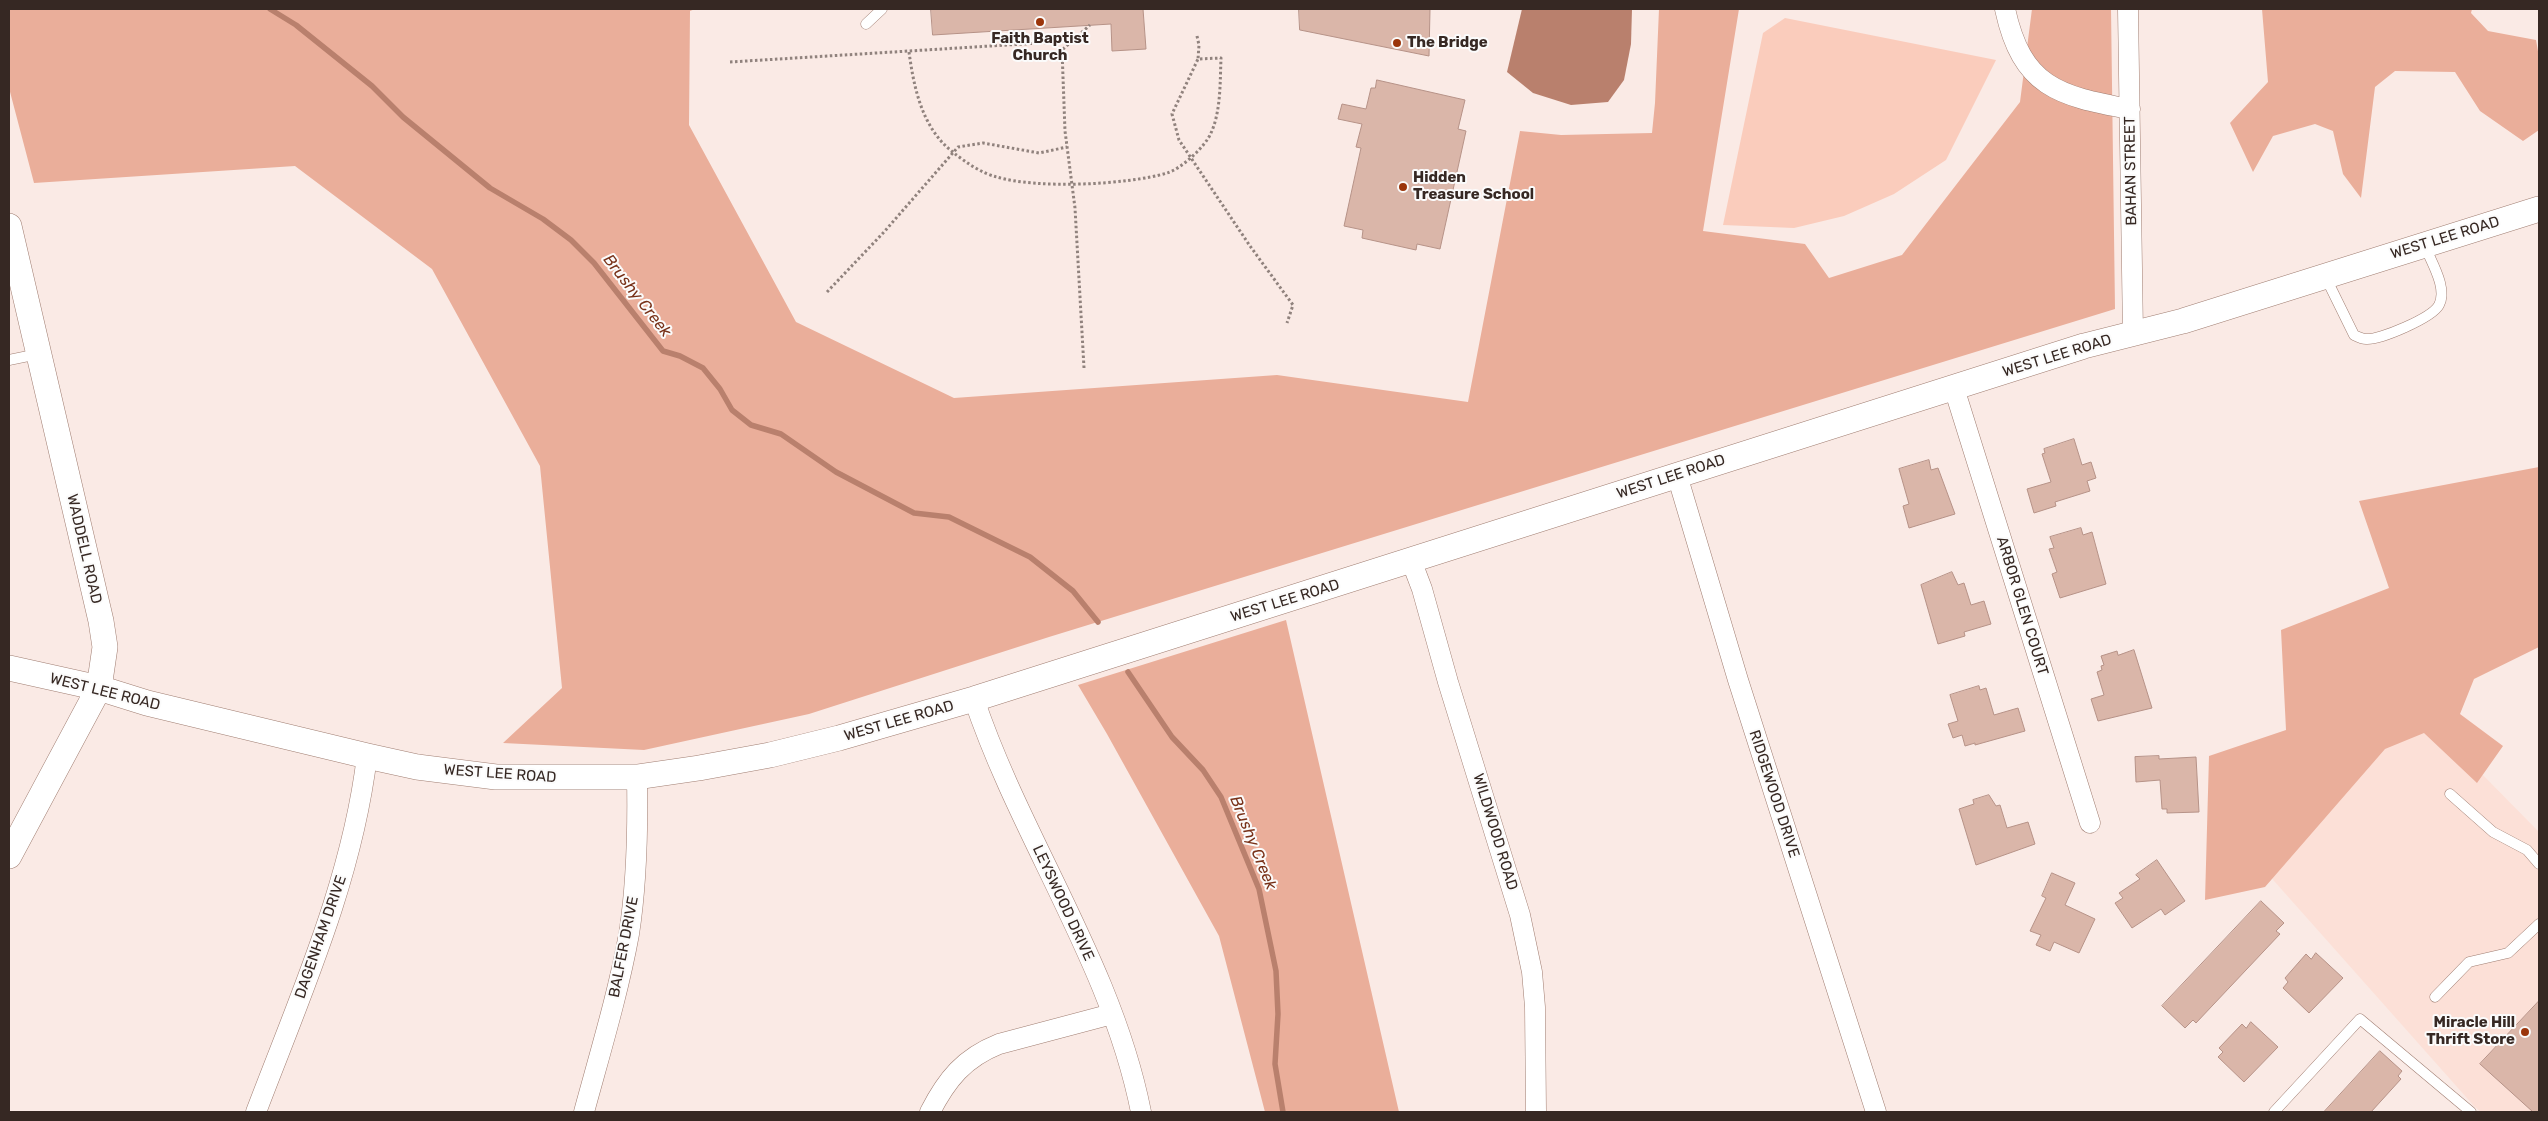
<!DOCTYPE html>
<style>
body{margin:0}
#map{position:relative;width:2548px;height:1121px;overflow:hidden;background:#faeae5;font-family:Rubik,sans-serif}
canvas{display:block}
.frame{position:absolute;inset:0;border:10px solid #362823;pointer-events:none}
</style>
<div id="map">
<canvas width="2548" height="1121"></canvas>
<div class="frame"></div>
</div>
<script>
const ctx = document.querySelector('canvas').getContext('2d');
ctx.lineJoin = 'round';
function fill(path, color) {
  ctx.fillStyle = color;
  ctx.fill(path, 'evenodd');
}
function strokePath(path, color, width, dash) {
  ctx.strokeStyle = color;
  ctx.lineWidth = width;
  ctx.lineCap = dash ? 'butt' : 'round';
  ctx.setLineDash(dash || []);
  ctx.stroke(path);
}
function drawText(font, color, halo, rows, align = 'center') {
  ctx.font = font + ' Rubik,sans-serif';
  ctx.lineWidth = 4;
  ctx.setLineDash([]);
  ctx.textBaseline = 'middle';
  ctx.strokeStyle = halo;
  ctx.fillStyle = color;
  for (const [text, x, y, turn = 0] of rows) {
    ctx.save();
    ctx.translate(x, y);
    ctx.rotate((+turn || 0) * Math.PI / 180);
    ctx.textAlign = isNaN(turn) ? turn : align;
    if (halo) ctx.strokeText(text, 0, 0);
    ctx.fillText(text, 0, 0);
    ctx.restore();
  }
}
fill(new Path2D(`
 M2417 708 2539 832V1112H2481L2474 1106 2267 873Z`), '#fce0d7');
fill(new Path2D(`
 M1785 18 1996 60 1946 160 1894 194 1844 216 1794 228 1723 225 1763 33Z`), '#faccbc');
fill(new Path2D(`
 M9 9H695L690 11 689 125 796 322 954 398 1277 375 1468 402 1520 131 1561 135 1652 133 1655 103 1659 9H1739L1703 231 1805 244 1829 278 1902 255 2020 102 2032 9H2111L2115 309 1049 637 809 714 644 750 503 743 562 688 540 466 432 269 295 166 34 183 9 88Z
 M2262 9H2472L2471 13 2488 31 2536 40 2539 57V130L2523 141 2480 111 2455 72 2395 71 2375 87 2361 198 2343 174 2333 131 2315 124 2273 136 2253 172 2230 123 2268 82Z
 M2539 467V647L2474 679 2460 714 2503 746 2477 783 2424 733 2385 749 2265 887 2205 900 2209 756 2286 730 2281 630 2389 588 2359 501Z
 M1286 620 1399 1112H1265L1219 936 1107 734 1078 685Z`), '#eaae9a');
fill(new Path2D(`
 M1522 9H1632L1631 44 1624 80 1608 102 1571 105 1533 93 1507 72Z`), '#b9806d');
strokePath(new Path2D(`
 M270 9 296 25 372 86 403 117 490 188 543 219 571 240 594 263 663 351 680 356 703 368 720 389 732 410 751 425 781 434 836 472 914 513 949 517 1030 557 1073 591 1098 622
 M1128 672 1172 737 1203 770 1221 797 1259 889 1276 971 1278 1014 1275 1064 1283 1112`), '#b9806d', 5.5);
const building = new Path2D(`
 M931 9H1143L1146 49 1112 51 1111 24 933 35Z
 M1299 9H1430L1429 56 1300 30Z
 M1377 80 1465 100 1458 129 1466 131 1440 249 1417 244 1416 250 1362 238 1363 230 1344 226 1361 148 1356 147 1362 124 1338 119 1342 104 1366 109 1371 88H1375Z
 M2074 439 2082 465 2091 462 2096 478 2087 481 2090 491 2055 502 2056 506 2034 513 2027 489 2051 482 2042 454 2045 453 2044 449Z
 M1929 460 1931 470 1938 468 1955 514 1909 528 1903 506 1909 504 1899 469Z
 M2081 528 2083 535 2092 532 2106 584 2060 598 2052 574 2057 572 2049 549 2054 548 2050 537Z
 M1952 572 1958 585 1964 583 1971 605 1984 601 1991 624 1964 632 1965 636 1938 644 1921 585Z
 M2134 650 2152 708 2098 721 2091 699 2104 695 2097 672 2102 670 2101 666 2104 665 2101 656 2117 651 2118 655Z
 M1979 686 1980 690 1986 688 1994 715 2018 708 2025 731 1975 745V743L1965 746 1962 735 1953 738 1948 724 1958 721 1950 695Z
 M2159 756V759L2196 757 2199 812 2167 813V809H2162L2160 780 2136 782 2135 757Z
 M1989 795 1996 806 2000 805 2007 828 2028 822 2035 844 1976 865 1959 809 1974 804 1973 800Z
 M2157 860 2185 901 2165 915 2161 909 2132 928 2115 903 2123 898 2119 893 2140 879 2136 875Z
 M2052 873 2075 883 2065 905 2095 919 2079 953 2054 942 2050 951 2036 945 2041 935 2030 931 2046 898 2042 896Z
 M2261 901 2284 923 2276 931 2280 934 2196 1023 2193 1020 2185 1028 2162 1006Z
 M2316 953 2343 978 2309 1013 2283 988 2288 982 2285 978 2306 954 2311 959Z
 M2539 1001V1112H2533L2480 1064Z
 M2251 1022 2278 1047 2244 1082 2218 1057 2223 1052 2219 1048 2242 1024 2246 1028Z
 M2380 1051 2402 1071 2398 1076 2401 1079 2371 1112H2324Z`);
fill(building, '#dab6a9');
strokePath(building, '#b69287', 1);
const service = new Path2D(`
 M866 24 882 9
 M2325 276 2354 335C2358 337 2362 339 2366 339 2380 340 2432 318 2439 305 2448 288 2431 262 2425 246
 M9 360 38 354
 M2450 794 2493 832 2527 850 2539 864
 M2435 997 2469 962 2508 953 2539 924
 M2274 1112 2360 1019 2471 1112`);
const minor = new Path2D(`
 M2005 9C2022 87 2058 96 2130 109
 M2128 9 2133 334
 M1954 388 2090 823
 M1677 475 1738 680 1876 1112
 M1411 560 1422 589 1448 682 1520 915 1532 972 1535 1007 1536 1112
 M974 699C1021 839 1112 965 1141 1112
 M256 1112C300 996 352 881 367 756
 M584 1112C600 1053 618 994 629 934 637 882 638 830 637 777
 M930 1112C947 1079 964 1058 999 1044L1112 1014`);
const tertiary = new Path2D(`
 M9 226 101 621 105 647 99 688 9 856
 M9 668 99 688 147 703 367 756 417 767 496 777H637L699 768 770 755 839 738 974 699 2084 346 2183 321 2539 209`);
strokePath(service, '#a07e72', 11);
strokePath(minor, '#a07e72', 21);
strokePath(tertiary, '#a07e72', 26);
strokePath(new Path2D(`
 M1197 36 1199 45 1198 59
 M909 52C914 88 922 129 954 153 965 162 983 174 997 177 1036 189 1127 185 1167 173 1181 169 1205 147 1211 133 1221 111 1220 82 1221 58L1198 59 1172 114 1179 140 1250 246 1293 305 1287 323
 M730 62 1072 41
 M827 292 884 232 958 147 983 143 1039 153 1067 147
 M1084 368 1075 208 1065 131 1062 50 1090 25`), '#90827d', 3, [2.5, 2.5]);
strokePath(service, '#fff', 10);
strokePath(minor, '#fff', 20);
strokePath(tertiary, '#fff', 25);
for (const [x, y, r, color] of [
 [1040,22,5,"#9b350b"],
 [1397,43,5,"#9b350b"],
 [1403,187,5,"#9b350b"],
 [2525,1032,5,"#9b350b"]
]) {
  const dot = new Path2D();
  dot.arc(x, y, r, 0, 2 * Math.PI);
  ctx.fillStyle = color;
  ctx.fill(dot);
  strokePath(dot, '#fbfbfb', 2);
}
drawText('bold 15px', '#362823', '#fbfbfb', [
 ["Faith Baptist",1040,39,"center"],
 ["Church",1040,56,"center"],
 ["The Bridge",1407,43],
 ["Hidden",1413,178],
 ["Treasure School",1413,195],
 ["Miracle Hill",2515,1023,"right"],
 ["Thrift Store",2515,1040,"right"]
], 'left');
drawText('15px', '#362823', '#fbfbfb', [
 ["BAHAN STREET",2131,171,-91],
 ["WEST LEE ROAD",2445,238,-17],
 ["WEST LEE ROAD",2057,356,-17],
 ["WEST LEE ROAD",1671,477,-18],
 ["WADDELL ROAD",84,549,77],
 ["WEST LEE ROAD",1285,601,-17],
 ["ARBOR GLEN COURT",2022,606,73],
 ["WEST LEE ROAD",105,692,14],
 ["WEST LEE ROAD",899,721,-16],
 ["WEST LEE ROAD",500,774,4],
 ["RIDGEWOOD DRIVE",1774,794,72],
 ["WILDWOOD ROAD",1495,832,73],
 ["LEYSWOOD DRIVE",1063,903,65],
 ["DAGENHAM DRIVE",321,937,-71],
 ["BALFER DRIVE",624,947,-79]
]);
drawText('italic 16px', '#783118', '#fbfbfb', [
 ["Brushy Creek",637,296,52],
 ["Brushy Creek",1253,843,68]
]);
</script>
